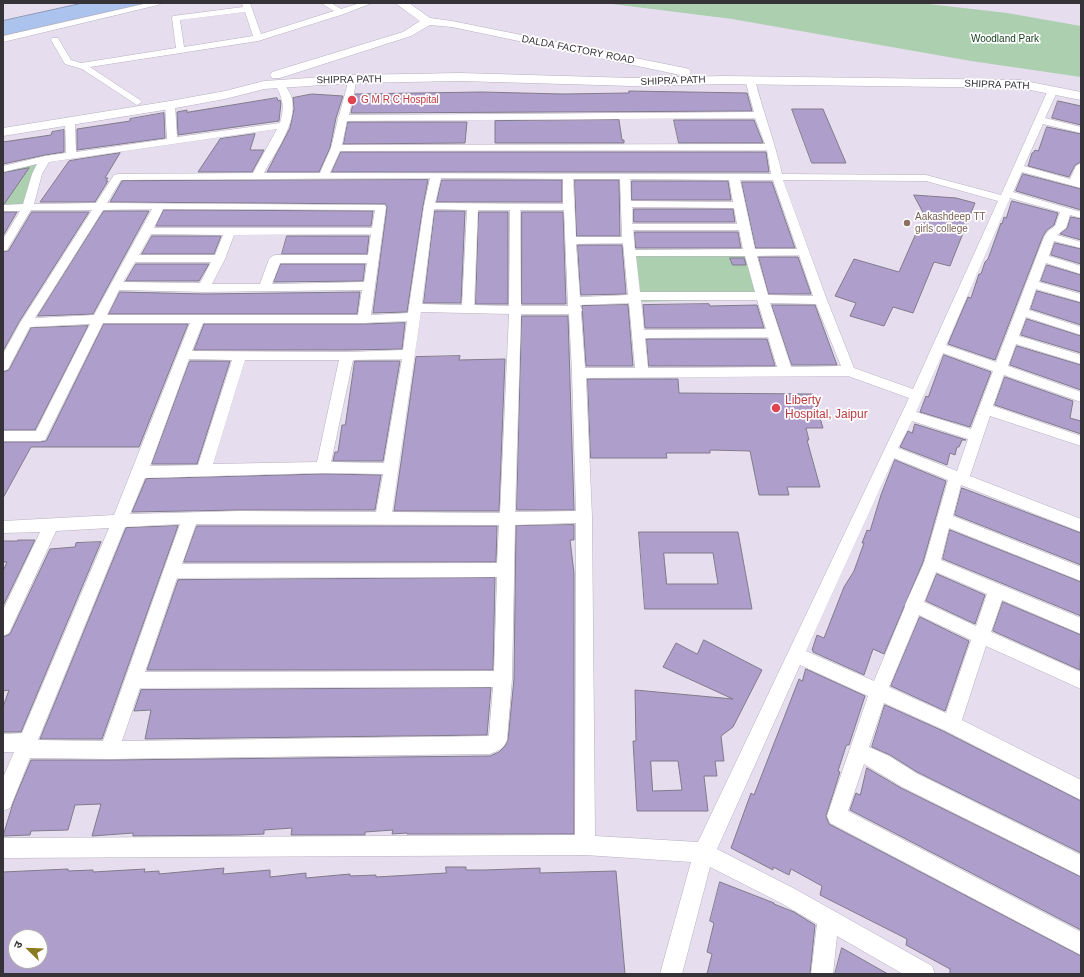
<!DOCTYPE html>
<meta charset="utf-8">
<style>
body{margin:0}
#map{position:relative;width:1084px;height:977px;overflow:hidden;background:#e6deee;font-family:Helvetica,"Noto Sans Devanagari",sans-serif}
canvas{display:block}
.frame{position:absolute;inset:0;border:4px solid #353238;pointer-events:none}
.north{position:absolute;left:8px;top:929px;width:40px;height:40px;box-sizing:border-box;background:#fff;border:1px solid #aeadaf;border-radius:50%;rotate:293deg;font-size:11px;font-weight:700;line-height:16px;text-align:center;color:#353238}
.north::after{content:'';display:block;margin:auto;width:14px;height:18px;background:#887b21;clip-path:polygon(50% 0,100% 100%,50% 72%,0 100%)}
</style>
<div id="map">
<canvas width="1084" height="977"></canvas>
<div class="frame"></div>
<div class="north">उ</div>
</div>
<script>
const ctx = document.querySelector('canvas').getContext('2d');
ctx.lineJoin = 'round';
function fill(path, color) {
  ctx.fillStyle = color;
  ctx.fill(path, 'evenodd');
}
function strokePath(path, color, width, dash) {
  ctx.strokeStyle = color;
  ctx.lineWidth = width;
  ctx.lineCap = dash ? 'butt' : 'round';
  ctx.setLineDash(dash || []);
  ctx.stroke(path);
}
function drawText(font, color, halo, rows, align = 'center') {
  ctx.font = font + ' Helvetica,sans-serif';
  ctx.lineWidth = 3.5;
  ctx.setLineDash([]);
  ctx.textBaseline = 'middle';
  ctx.strokeStyle = halo;
  ctx.fillStyle = color;
  for (const [text, x, y, turn = 0] of rows) {
    ctx.save();
    ctx.translate(x, y);
    ctx.rotate((+turn || 0) * Math.PI / 180);
    ctx.textAlign = isNaN(turn) ? turn : align;
    if (halo) ctx.strokeText(text, 0, 0);
    ctx.fillText(text, 0, 0);
    ctx.restore();
  }
}
fill(new Path2D(`
 M604 3H920L1007 13 1081 26V77L971 61 732 19Z
 M45 159 28 207 3 208V167Z
 M629 249 749 251 763 299 635 302Z`), '#acd0af');
const water = new Path2D(`
 M83 3H151L3 37V21Z`);
fill(water, '#abc3ed');
strokePath(water, '#8898b7', 1);
const building = new Path2D(`
 M629 91 747 93 752 111 351 113 355 94 482 92 563 94 629 93Z
 M312 94 343 96 336 118 330 148 319 172H267L290 128 294 109 293 98Z
 M277 98 278 101 280 100 281 103 279 121 178 135 177 112 187 110V112Z
 M1058 101 1081 106V125L1052 118Z
 M792 109H823L846 163H812Z
 M164 113 165 138 77 150V129L130 121V119Z
 M619 120 622 140H624V143H495V121Z
 M674 120H754L763 143H679Z
 M348 122H467L465 143 344 144Z
 M1047 127 1081 134V162L1075 165 1069 177 1028 166 1032 153H1033L1035 150 1038 151Z
 M64 130V152L45 155 3 164V142L51 135 52 132Z
 M255 134 250 150H264L252 172H198L220 139Z
 M341 152H766L769 172H332Z
 M120 153 105 178H108L106 181H108L95 202H40L69 161Z
 M29 168 5 203 3 204V173Z
 M1023 174 1081 189V210L1016 191Z
 M428 180 423 206 407 312 373 313 387 207 385 204 110 202 122 181Z
 M442 180H562V202H437Z
 M575 180H619L620 236H577Z
 M632 181H728L731 200H632Z
 M742 182H772L795 248H756Z
 M914 195 956 198 975 203 950 266 934 262 913 313 893 307 884 326 850 316 856 303 835 296 854 259 899 272 924 215Z
 M1012 201 1058 213 1054 225 1047 230 1043 236 995 360 948 344 968 297 971 298 979 274H981L985 262 988 259 1001 223 1002 224 1004 217 1006 218Z
 M634 209H733L735 222H634Z
 M164 210 373 211 371 226H156Z
 M104 211H149L93 314 38 316Z
 M435 211H465L461 303H424Z
 M3 212H17L3 236Z
 M32 212H89L19 322 3 351V252L8 251Z
 M479 212H508V304H476Z
 M522 212H563L566 304H522Z
 M1071 217 1081 219V240L1060 234 1067 228Z
 M635 232H738L741 248H636Z
 M152 236H221L214 254H142Z
 M287 236H369L367 254H282Z
 M1055 243 1081 249V264L1051 255Z
 M578 245H622L626 294 581 295Z
 M759 257H798L811 294H769Z
 M730 258H744L746 265H733Z
 M136 264H209L199 281H126Z
 M281 264H365L363 281 274 282Z
 M1047 265 1081 275V292L1041 281Z
 M1037 291 1081 303V325L1031 309Z
 M120 292 204 294 360 292 357 314H109Z
 M709 304 710 306 757 305 764 328H645L643 305Z
 M628 305 633 366H586L582 306Z
 M772 305H815L837 365H792Z
 M522 316H568L574 510H517Z
 M1027 319 1081 336V353L1021 335Z
 M405 323 402 349 347 350H194L204 324H364Z
 M104 324H188L139 447H31L3 498V442H40L46 441Z
 M88 326 35 430H3V372L9 370 31 328Z
 M647 339H767L775 366H649Z
 M1017 346 1081 365V390L1010 365Z
 M944 355 991 372 970 427 920 412 926 396 928 397Z
 M460 356 459 360 505 359 499 511H394L416 357Z
 M190 361H230L197 464H152Z
 M355 361H400L383 461H333L335 452H338L342 425H345Z
 M1005 377 1073 401 1070 418 1081 421V434L995 405Z
 M588 379H678L679 393 813 394 823 428H806L809 440H807L820 487H787L789 495H759L750 451 710 450V453H666L667 458H591Z
 M915 424 966 440H962L959 447H957L955 455 950 453 947 465 900 447 908 431 912 433Z
 M895 460 946 481 923 562 884 654 873 649 864 675 813 652V650H812L817 635 824 638 844 587 854 571 864 543H862L867 530 870 531 881 495Z
 M323 474 381 475 375 510H239L132 512 146 479Z
 M962 488 1081 533V565L955 515Z
 M574 525V540H570L574 573V834H407V833L392 834 393 830 365 832V835H291L292 828 264 830V834L240 835 133 836V833L92 836 101 804 75 805 68 830 31 831 30 835 3 836 13 803 31 760H109L490 756 499 752 505 746 508 740 514 679 516 526Z
 M178 526 102 739H40L126 528Z
 M197 526H497L496 562H184Z
 M950 530 1081 582V616L943 559Z
 M639 532H738L752 609H645ZM664 553H713L718 584H667Z
 M18 540H35L3 606V571L7 562H3V541H17Z
 M101 542 21 732H3V707L9 690 3 691V637L10 634 50 549 75 547 76 543Z
 M937 574 985 595 975 624 926 601Z
 M495 578 493 670H147L178 580Z
 M1003 602 1081 635 1080 670 993 631Z
 M920 617 969 641 945 711 891 686Z
 M704 640 762 670 733 727 721 736 724 761H715L717 776H704L708 811H637L633 741H636L635 690 733 699 663 667 676 643 697 654ZM651 761H678L682 790 653 791Z
 M806 669 865 696 849 745H847L846 746 838 771 840 772 826 816 829 824 1081 956V974H950V969L906 945 907 939 820 895 822 886 791 869 789 875 773 867V870L731 848 751 793 754 795 799 679 802 681Z
 M491 688 487 735 145 739 151 710 134 711 141 690Z
 M885 705 943 731 1081 801V853L917 772 890 755 872 747Z
 M867 768 901 788 1081 877V930L850 810 856 793 860 795Z
 M446 867H466V870H485L540 868V873L616 871 625 974H3V872L68 869V871L93 870V872L145 869 144 872 159 871V874L224 868 223 874 270 870V877L306 873V878L350 874V876L376 875V877L446 873ZM16 937H40V961H16Z
 M720 882 774 903V904L794 912 815 925 810 974H707L712 954 707 952 714 923 710 921Z
 M842 948 888 974H835Z`);
fill(building, '#ae9ecb');
strokePath(building, '#807b8a', 1);
const street = new Path2D(`
 M148 3H162L158 5 3 42V36Z
 M242 3H250L261 34 334 11 321 3H331L341 9 360 3H372L344 14 258 41 90 67 140 100 142 102 137 105 82 69 65 64 51 40 52 38H58L71 60 81 63 176 48 172 18 173 16 243 7ZM245 12 253 36 184 47 180 20Z
 M353 76 357 79 349 115 754 112 745 80 750 77 755 80C763 112 775 142 782 174L926 175 1001 195 1048 90 1053 87 1056 88 1058 90 1045 118 1081 127V133L1043 124 1024 166 1070 179 1076 166 1081 163V188L1022 172 1013 192 1081 212V218L1070 215 1066 228 1057 235 1081 242V248L1054 241 1049 256 1081 266V274L1046 263 1039 282 1081 294V302L1036 289 1029 310 1081 327V335L1026 317 1019 336 1081 355V364L1016 344 1008 366 1081 392V402L1004 375 993 406 1081 436V446L990 416 970 476 1081 519V532L961 485 953 516 1081 567V581L949 528 941 560 1081 618V634L1002 600 991 632 1081 672V689L986 646 962 720 1081 780V800L944 730 884 703 869 747 889 756 916 773 1081 855V876L902 787 864 764 848 811 1081 932V955L830 823 827 816 868 696 800 665 717 849 795 889 932 966 935 974H903L837 936 833 974H811L817 924 781 903 710 867 682 974H660L691 862 585 855 3 858V838L575 835 576 523 515 525 512 679 507 740C504 748 498 751 490 754L109 759 30 758 10 808 3 811V778L14 752H3V734L22 733 109 528 56 531 9 633 3 636V610L40 532 3 533V521L114 515 190 323H103L45 440 40 441H3V431H36L90 324 30 327 8 369 3 371V354L20 323 92 210H31L7 250 3 251V239L20 211H3V205L23 204 32 174 37 164 3 172V166L45 156 66 153 65 122 70 119 75 122 76 152 167 139 165 105 170 102 175 105 177 137 280 123C285 106 283 99 275 84L280 81 283 82C286 87 291 93 292 99 297 124 275 152 264 173H320L331 148 338 119 337 118 339 116 349 79ZM755 118 765 144 342 145 347 121ZM277 129 253 173 118 174 114 175 96 203 34 204 42 174 49 162ZM767 150 771 174 330 173 340 151ZM430 178 424 206 408 313 371 315 386 207 385 205 107 203 121 180ZM441 178 563 179V204L435 203ZM573 179H620L622 237H576ZM630 179 729 180 733 202 631 201ZM740 180H773L797 249H755ZM783 180 926 181 998 201 913 389 854 368 827 300ZM1010 198 1060 212 1055 226 1048 231 1044 237 996 362 946 345ZM632 207 734 208 737 224H632ZM152 209 94 315 35 318 103 210ZM163 209 375 210 372 228H154ZM434 209 467 210 462 305 422 304ZM478 210H510L509 306 474 305ZM520 210H564L568 306H521ZM633 230H739L743 249 635 250ZM151 234 223 235 215 255H139ZM371 234 368 255H275L271 257 269 259 260 284H212L225 259 234 235ZM623 243 628 295 580 297 576 244ZM799 255 813 296 768 295 757 256ZM636 256H745L755 292H640ZM135 262H211L200 283 123 282ZM280 263H367L364 282 272 284ZM119 290 204 292 362 290 358 315H107ZM641 300H757L766 329 644 330ZM629 303 635 368H585L581 312 582 310 580 305ZM770 303 816 304 841 366 791 367ZM421 312 509 314 500 513 392 512ZM521 314H569L572 373 576 511 515 512ZM407 321 403 350 347 352 192 351 203 323H364ZM768 337 777 367 648 368 645 338ZM943 353 993 371 971 429 916 412ZM189 359 232 360 198 465 150 466ZM402 359 384 463 331 462 353 360ZM245 360H339L317 462 213 464ZM848 376 909 398 698 842 595 836 592 517 586 378ZM912 421 968 439 957 471 898 448ZM894 458 948 480 924 563 905 605V607L874 681 806 651ZM323 473 383 474 376 512 239 511 130 514 145 478ZM180 524 103 741 38 740 125 527ZM196 524 499 525 497 563 182 564ZM936 572 987 594 976 626 924 602ZM497 577 494 671 145 672 177 578ZM919 615 971 640 946 713 889 687ZM493 687 489 735 488 736 122 741 140 688Z`);
const secondary = new Path2D(`
 M395 3H409L430 18 452 21 685 68 689 69 691 72 689 75 685 76 452 27 430 25 411 36 280 78H272L270 75 272 72 403 32 420 21Z
 M460 73 633 78 725 76 1020 80 1081 92V100L1020 88 725 84 633 86 460 81 353 83 264 89 225 99 170 109 3 136V128L170 101 225 91 264 81 353 75Z`);
strokePath(street, '#b7afbf', 1);
strokePath(secondary, '#b7afbf', 1);
fill(street, '#fff');
fill(secondary, '#fff');
for (const [x, y, r, color] of [
 [352,100,5,"#e0444e"],
 [907,223,4,"#8d6e63"],
 [776,408,5,"#e0444e"]
]) {
  const dot = new Path2D();
  dot.arc(x, y, r, 0, 2 * Math.PI);
  ctx.fillStyle = color;
  ctx.fill(dot);
  strokePath(dot, '#fff', 1.5);
}
drawText('10px', '#0f3b18', '#fff', [
 ["Woodland Park",1005,39]
]);
drawText('10px', '#353238', '#fff', [
 ["DALDA FACTORY ROAD",578,50,11],
 ["SHIPRA PATH",349,80,-1],
 ["SHIPRA PATH",673,81,-2],
 ["SHIPRA PATH",997,85,2]
]);
drawText('10px', '#be3a42', '#fff', [
 ["G M R C Hospital",361,100]
], 'left');
drawText('10px', '#785e54', '#fff', [
 ["Aakashdeep TT",915,217],
 ["girls college",915,229]
], 'left');
drawText('12px', '#be3a42', '#fff', [
 ["Liberty",785,401],
 ["Hospital, Jaipur",785,415]
], 'left');
</script>
